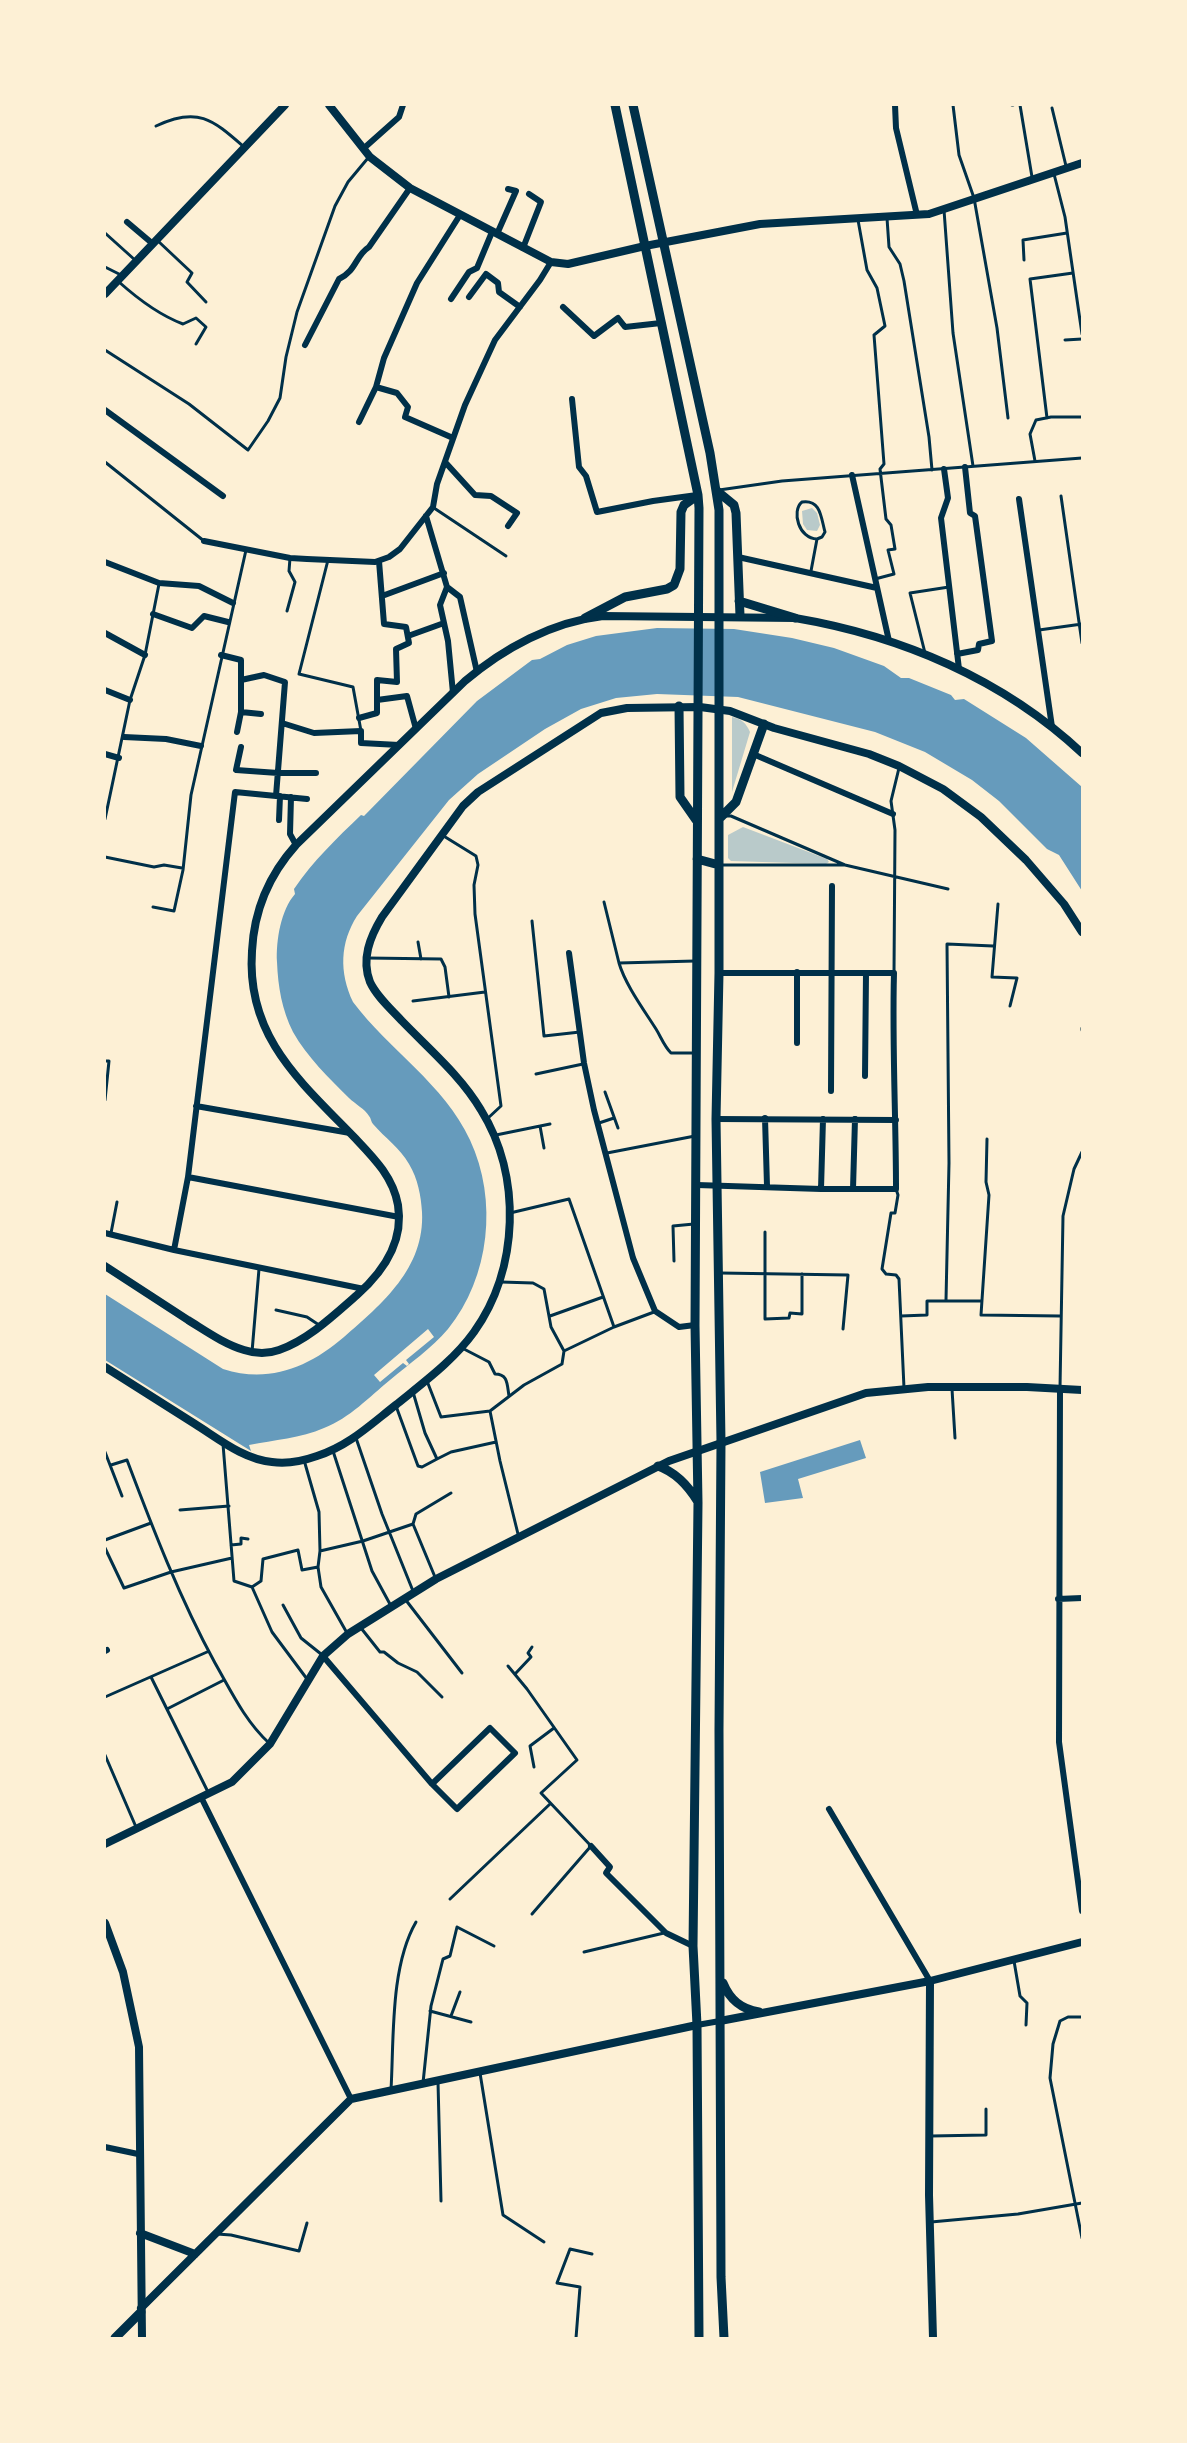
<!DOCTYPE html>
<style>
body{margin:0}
#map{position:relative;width:1187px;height:2443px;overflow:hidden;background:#fdf0d5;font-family:Raleway,sans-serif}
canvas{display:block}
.frame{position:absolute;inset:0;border:106px solid #fdf0d5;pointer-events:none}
</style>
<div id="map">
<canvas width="1187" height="2443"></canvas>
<div class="frame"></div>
</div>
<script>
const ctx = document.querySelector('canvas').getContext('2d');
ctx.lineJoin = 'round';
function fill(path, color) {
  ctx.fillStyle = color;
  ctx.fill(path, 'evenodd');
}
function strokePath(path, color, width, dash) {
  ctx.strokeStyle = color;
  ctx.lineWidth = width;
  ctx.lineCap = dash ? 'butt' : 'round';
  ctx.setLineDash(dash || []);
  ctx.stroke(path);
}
fill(new Path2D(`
 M812 508 817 513 820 525 817 531 807 530 803 524 802 511Z
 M732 717C742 719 746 723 750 732L732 792Z
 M743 827 827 859 829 862 826 864 731 861 728 858V835Z`), '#b9caca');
fill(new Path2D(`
 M657 628 734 629 792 638 834 648 884 666 901 678H909L951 695 955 700 964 699 1026 738 1082 787V891L1059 855 1047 849 999 801 972 780 925 752 875 732 738 697 657 694 616 698 581 709 545 729 478 774 449 800 357 916C340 943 339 972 353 1002 389 1050 444 1084 470 1140 498 1200 490 1277 448 1329 432 1348 409 1364 390 1380 369 1397 350 1418 324 1428 301 1438 274 1440 249 1445L251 1451 105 1360V1294L223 1369C269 1384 309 1367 344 1337 382 1304 425 1268 422 1212 421 1196 418 1179 409 1164 400 1148 385 1138 373 1124 371 1122 371 1118 369 1116 365 1109 355 1104 349 1098 329 1078 307 1057 293 1032 282 1010 278 987 277 962 276 940 281 910 295 894L294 889C313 861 337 838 361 815L364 816 477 701 532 660 540 659 567 645 596 636Z
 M860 1440 866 1458 798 1479 803 1498 765 1503 760 1472Z`), '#669bbc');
fill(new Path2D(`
 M428 1329 434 1337 406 1360 409 1364 407 1366 403 1363 380 1382 374 1375Z`), '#fdf0d5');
strokePath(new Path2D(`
 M953 105 959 155 974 198 997 328 1008 418
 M1012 105H1013
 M1020 105 1032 177
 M1052 108 1066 166
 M156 126C198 106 213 120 244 147
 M1054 174 1065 217 1082 334
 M944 210 953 333 973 466
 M887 218 889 247 900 264 904 281 929 437 932 470
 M858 220 867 270 877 288 885 326 874 335 884 464 880 469 886 519 891 525 895 549 888 550 894 574 875 579
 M105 233 135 260
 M158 241 192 273 187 282 206 302
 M1024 260 1023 240 1067 233
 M105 267 121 275
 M119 282C138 299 159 315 183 324L196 318 206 327 196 344
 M1065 340 1082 339
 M105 350 189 404 248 450 268 421 280 398 286 357 297 312 335 206 348 182 368 158
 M1047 418 1030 279 1073 273
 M1035 461 1030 434 1036 420 1051 417H1082
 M105 462 204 541
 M719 490 782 481 1082 458
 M1061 496 1082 643
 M434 508 506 556
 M328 560 299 674 353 687 361 731
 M811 571 817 539 822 537 825 532C821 518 821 499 802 502 791 511 799 539 817 539
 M287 611 295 582 289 571 290 558
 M1039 630 1082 624
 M925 653 910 593 949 587
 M726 816H731L845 865 948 889
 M105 819 130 700 145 655 159 584
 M442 835 476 856 478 865 474 885 475 914 501 1106 487 1119
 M105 857 154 867 164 865 182 868
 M721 865H843
 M604 902 619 963 695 961
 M998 904 992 977 1017 978 1010 1006
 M153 907 174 911 183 870 191 795 246 550
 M532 921 544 1036 580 1032
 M418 942 421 959
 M367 958 441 959 445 967 449 997
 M619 963C625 984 644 1010 656 1029 661 1037 664 1046 671 1053H694
 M894 973 895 830 891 801 899 768
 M413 1001 485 992
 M1082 1028V1030
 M105 1061H109L105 1100
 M536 1074 583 1064
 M605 1092 618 1128
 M599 1123 614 1118
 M540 1126 544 1148
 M496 1135 550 1124
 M987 1139 986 1182 989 1195 981 1315 1060 1316
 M607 1153 695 1136
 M896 1189 898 1195 895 1213H891L882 1269 886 1274 896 1275 899 1279 904 1388
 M510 1213 569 1199 614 1327
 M765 1232V1319L789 1318 790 1313 802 1314V1274
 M111 1233 117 1202
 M674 1261 673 1226 694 1224
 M720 1273 848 1275 843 1329
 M501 1282 533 1283 544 1289 551 1327 564 1351
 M946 1300 949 1163 947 944 993 946
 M276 1310 307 1317 319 1325
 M550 1316 603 1297
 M901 1316 927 1315V1301H982
 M462 1348 489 1362 495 1374C508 1374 507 1384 509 1396
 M252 1352 259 1269
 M427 1381 441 1417 490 1411
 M1060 1388 1063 1216 1074 1169 1082 1152
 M952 1389 955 1438
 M413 1392 425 1433 437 1459 451 1452 496 1442
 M396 1406 418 1466 422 1467 437 1459
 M356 1438 382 1514 413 1591
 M223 1444 234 1581 252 1587 272 1632 307 1679
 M333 1451 372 1571 391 1606
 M105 1452 122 1496
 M304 1460 319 1512 320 1551 318 1567 321 1587 347 1633
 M111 1465 127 1460C153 1529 180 1599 215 1663 231 1691 245 1721 269 1743
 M180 1510 229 1506
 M518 1534 500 1461 490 1411 524 1385 562 1364 564 1351 614 1327 654 1312
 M105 1540 151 1523
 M231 1545 241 1544V1538L248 1539
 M105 1548 124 1588 171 1572 232 1558
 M320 1551 363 1541 413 1524
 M435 1577 413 1524 416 1514 451 1493
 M252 1587 261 1581 263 1559 298 1550 302 1570 318 1567
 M405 1599 462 1673
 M283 1605 301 1638 321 1654
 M361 1628 380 1652H384L398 1663 417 1672 442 1697
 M508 1666 527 1689 577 1760 541 1793 591 1846 532 1914
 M515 1674 531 1657 528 1653 532 1647
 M151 1677 208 1792
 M105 1697 207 1652
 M167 1709 224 1680
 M105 1755 136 1827
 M534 1767 530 1746 554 1728
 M450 1899 550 1804
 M584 1952 664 1933
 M1014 1961 1020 1996 1027 2003 1026 2025
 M430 2011 471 2022
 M451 2016 460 1992
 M1082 2017H1068L1060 2021 1053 2044 1050 2078 1082 2238
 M480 2073 503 2215 544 2242
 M438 2082 441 2201
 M423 2083 431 2006 443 1959 450 1956 457 1927 494 1946
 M391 2090C394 2039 390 1967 416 1922
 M931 2136 986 2135V2109
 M931 2222 1018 2214 1082 2203
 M217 2234 231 2235 299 2251 307 2223
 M576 2338 580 2287 557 2283 570 2249 592 2254`), '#003049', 3);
strokePath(new Path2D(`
 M895 105 896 128 917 215
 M363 149 399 117 403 105
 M127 222 153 244
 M497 234 516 191 508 189
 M523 248 541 202 529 194
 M469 297 486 274 498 283 499 292 520 307
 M451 299 469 272 477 268 492 232
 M563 307 594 336 618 318 625 327 661 323
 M305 345 339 279C357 270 355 256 369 247L410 188
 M376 387 397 393 408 407 405 417 453 438
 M572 399 579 467 586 476 597 512 653 501 697 495
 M105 410 223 496
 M359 422 376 387 384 358 417 283 460 215
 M445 462 475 495 491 496 517 513 508 526
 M944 469 948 498 941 518 959 669
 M852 475 889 641
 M1019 499 1052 727
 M426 516 447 587
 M204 541 290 558 307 559 375 562 389 557 400 549 433 507 437 484 465 405 495 340 540 280 551 262
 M738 557 877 588
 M105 562 159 583 199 586 233 603
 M447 587 440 605 448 641 453 693
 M447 587 460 597 477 672
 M382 596 444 573
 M153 614 192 628 204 616 228 622
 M105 633 145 655
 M408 636 444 623
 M957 654 978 650 979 644 992 641 975 516 970 513 965 467
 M221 655 241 660V712L237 732
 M241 680 264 675 285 682 276 796
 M105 690 130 700
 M377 700 407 696 416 729
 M241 712 261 714
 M359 718 377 713V680L397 682 396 649 409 643 406 627 384 624 379 561
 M282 723 314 733 361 731V743L399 745
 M124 737 166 739 201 746
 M241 747 236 770 278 773H316
 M105 754 119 758
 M753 754 893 814
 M291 797 290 834 296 845
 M279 820 280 796
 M569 953 584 1063 594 1110 633 1258 655 1311 679 1327 695 1325
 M797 972V1043
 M719 973H894C892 1046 896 1117 896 1189H821L823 1119
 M865 1076 866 973
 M831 1091 832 886
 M196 1106 350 1133
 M765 1118 767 1186
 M716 1119 896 1120
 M188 1177 399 1217
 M697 1185 821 1189
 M853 1189 855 1119
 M105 1233 174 1250 188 1177 235 792 307 799
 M174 1250 364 1289
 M1060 1390 1059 1742 1082 1911
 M1058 1599 1082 1598
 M105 1651 107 1650
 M323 1656 432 1784 457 1809 515 1753 490 1728 432 1784
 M201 1797 351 2099
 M829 1809 930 1981
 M591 1846 610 1867 606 1873 666 1933 693 1946
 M697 2025 720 2021
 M105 2147 138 2154`), '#003049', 6);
strokePath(new Path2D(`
 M329 105 370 157 410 188 551 262 568 264 645 246 760 224 929 214 1082 163
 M105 294 285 105
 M105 1266C133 1284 160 1302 188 1320 206 1331 224 1344 244 1350 256 1354 268 1354 279 1350 308 1340 334 1315 357 1295 383 1272 404 1242 398 1205 393 1177 374 1158 355 1138 301 1082 246 1037 252 951 254 911 269 875 296 845L465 681C504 648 552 622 603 616L795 618C901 636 1003 679 1082 753
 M105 1367C135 1386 165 1405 195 1424 219 1439 243 1459 272 1462 287 1464 303 1461 317 1456 350 1445 371 1424 397 1404 424 1382 454 1360 474 1332 519 1269 522 1176 481 1110 461 1076 429 1049 402 1021 391 1009 377 997 370 982 361 959 370 937 382 917L463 806 478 792 601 713 627 708 700 707 730 711 774 728 869 754 899 766 943 789 981 817 1026 860 1064 904 1082 932
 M930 1981 1082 1942
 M140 2233 195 2254
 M141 2308 351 2099 697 2025`), '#003049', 8);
strokePath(new Path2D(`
 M105 1844 232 1782 270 1744 323 1656 348 1634 436 1579 669 1461 866 1393 928 1387H1027L1082 1390
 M105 1923 123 1972 139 2047 142 2338
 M720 2021 930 1981 929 2195 933 2338`), '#003049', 8);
strokePath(new Path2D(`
 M615 105 698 495 699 508 695 1325 698 1503 693 1946 697 2025 699 2338
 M633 105 710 453 719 510V973L716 1119 721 1442 719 1730 721 2277 724 2338
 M717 491 734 505 736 513 740 616
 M739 601 795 618
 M585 618 625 597 667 589 674 585 680 569 681 512 684 505 698 495
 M679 706 680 797 696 820
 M719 819 736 802 764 724
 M697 859 719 865
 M658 1466C675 1472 689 1487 698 1502
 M723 1983C730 2000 741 2009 759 2012
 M115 2338 141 2312`), '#003049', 9);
</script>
